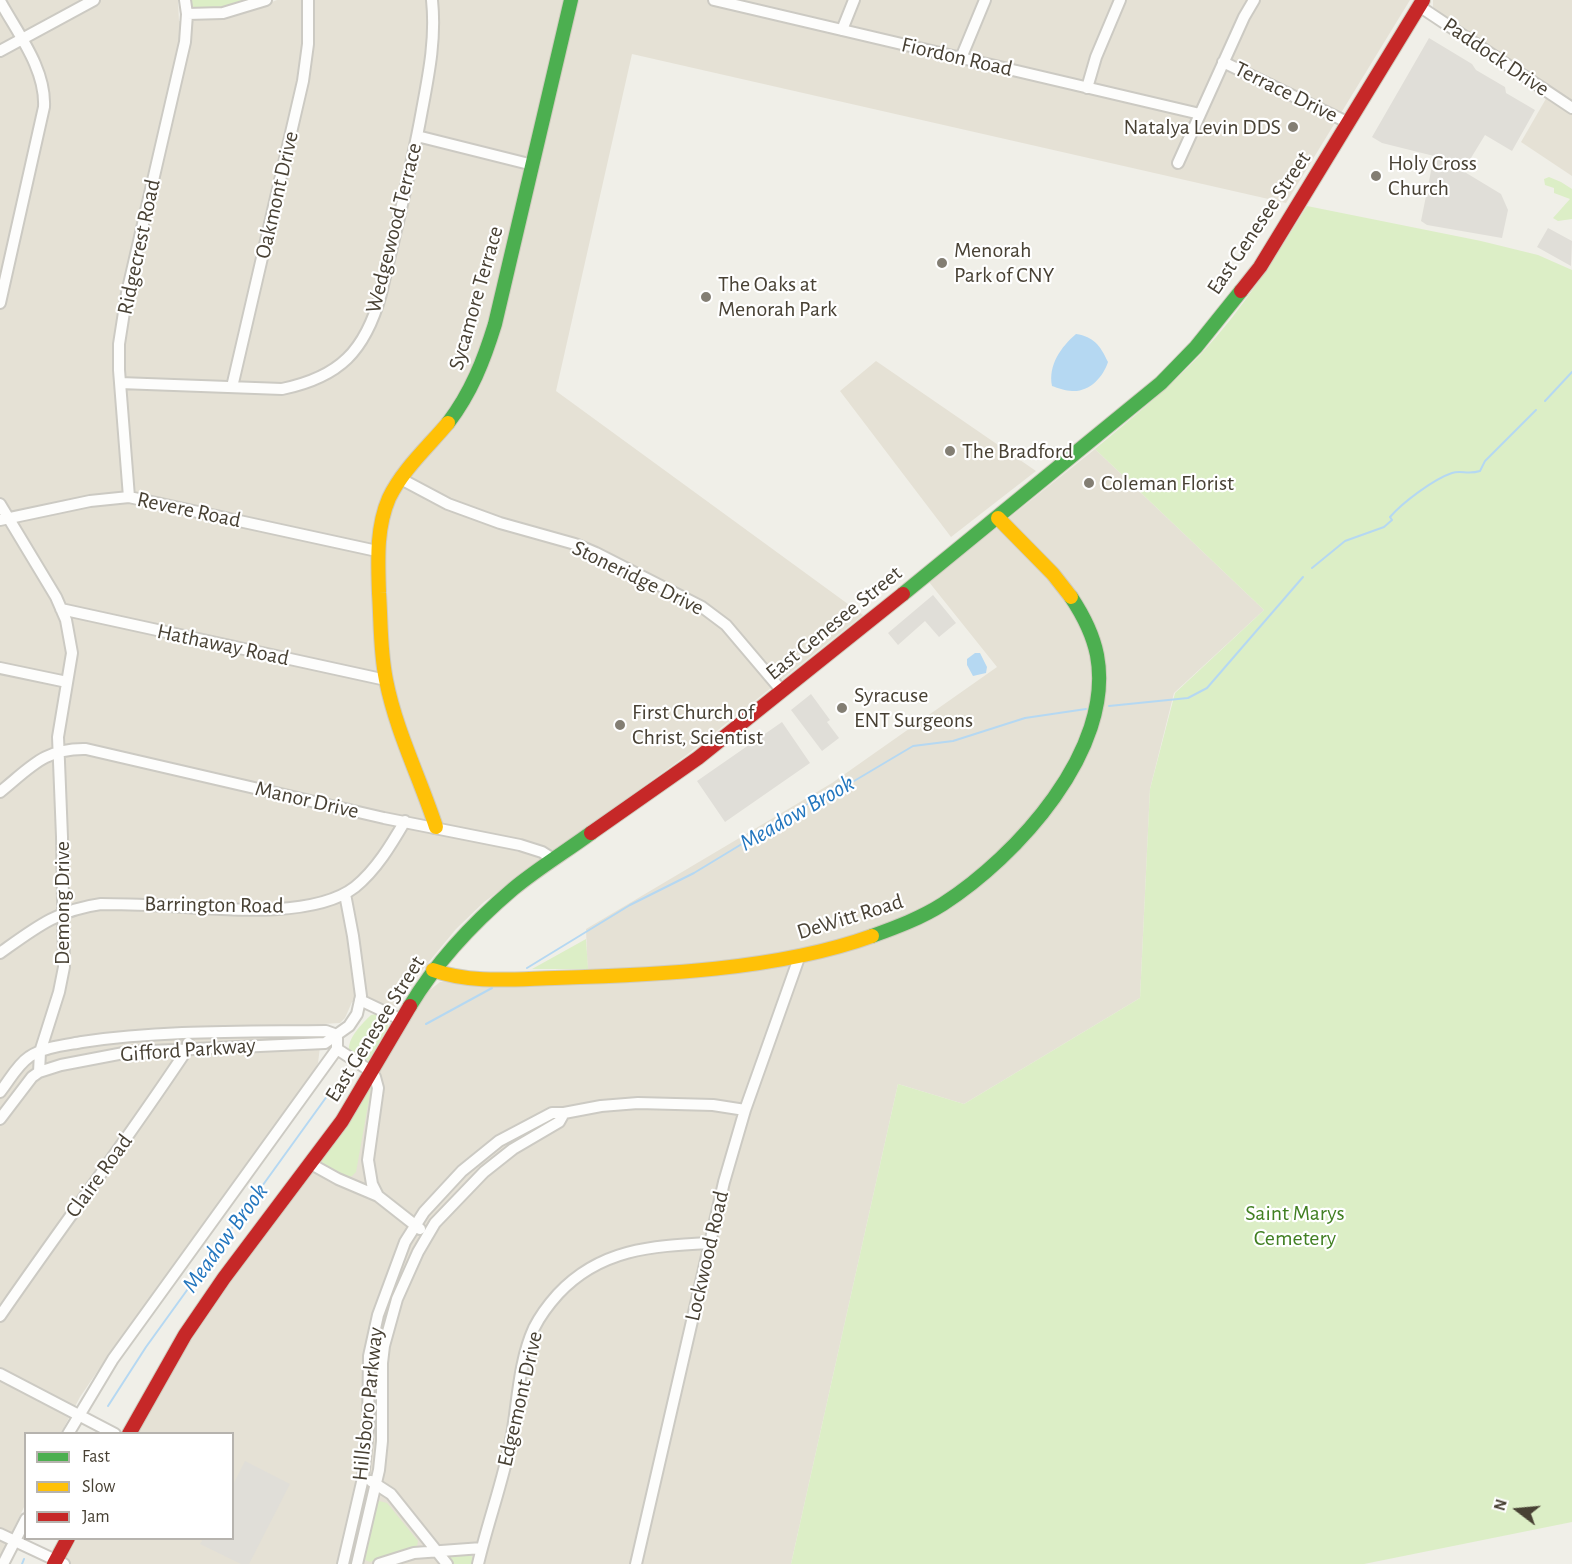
<!DOCTYPE html>
<style>
body{margin:0}
#map{position:relative;width:1572px;height:1564px;overflow:hidden;background:#f0efe8;font-family:"Alegreya Sans",sans-serif}
canvas{display:block}
.legend{position:absolute;left:24px;top:1432px;width:210px;height:108px;box-sizing:border-box;background:#fff;border:2px solid #b6b3ae;margin:0;padding:8px 10px;list-style:none;font-size:18px;color:#484134}
.legend li{display:flex;align-items:center;gap:12px;height:30px}
.legend b{width:30px;border:2px solid #b6b3ae}
.north{position:absolute;left:1488px;top:1480px;width:60px;height:60px;-webkit-text-stroke:4px #fff;paint-order:stroke;rotate:286deg;font-size:16px;font-weight:700;line-height:24px;text-align:center;color:#484134}
.north::after{content:'';display:block;margin:auto;width:21px;height:27px;background:#484134;clip-path:polygon(50% 0,100% 100%,50% 72%,0 100%)}
</style>
<div id="map">
<canvas width="1572" height="1564"></canvas>
<ul class="legend">
<li><b style="height:8px;background:#4caf50"></b>Fast</li>
<li><b style="height:8px;background:#ffc107"></b>Slow</li>
<li><b style="height:8px;background:#c62828"></b>Jam</li>
</ul>
<div class="north">N</div>
</div>
<script>
const ctx = document.querySelector('canvas').getContext('2d');
ctx.lineJoin = 'round';
function fill(path, color) {
  ctx.fillStyle = color;
  ctx.fill(path, 'evenodd');
}
function strokePath(path, color, width, dash) {
  ctx.strokeStyle = color;
  ctx.lineWidth = width;
  ctx.lineCap = dash ? 'butt' : 'round';
  ctx.setLineDash(dash || []);
  ctx.stroke(path);
}
function drawText(font, color, halo, rows, align = 'center') {
  ctx.font = font + ' "Alegreya Sans",sans-serif';
  ctx.lineWidth = 4.5;
  ctx.setLineDash([]);
  ctx.textBaseline = 'middle';
  ctx.strokeStyle = halo;
  ctx.fillStyle = color;
  for (const [text, x, y, turn = 0] of rows) {
    ctx.save();
    ctx.translate(x, y);
    ctx.rotate((+turn || 0) * Math.PI / 180);
    ctx.textAlign = isNaN(turn) ? turn : align;
    if (halo) ctx.strokeText(text, 0, 0);
    ctx.fillText(text, 0, 0);
    ctx.restore();
  }
}
fill(new Path2D(`
 M0 0H178L179 21 221 18 252 10 277 0H1410L1286 203 632 54 556 391 863 615 684 757 484 902 456 929 424 968 394 1008H389L377 1002H352L345 1018 340 1023 323 1024 318 1063 313 1073 97 1372 80 1397 61 1433 26 1434 25 1505 0 1557Z
 M1433 0H1572V176L1521 142 1551 90 1439 15 1433 7Z
 M876 361 1036 471 951 537 840 391Z
 M1095 449 1264 610 1174 693 1150 789 1140 998 964 1104 898 1084 791 1564H62L77 1539 232 1538V1434L136 1433 179 1358 426 993 440 982 449 981 588 982 586 929 832 783 997 667 929 582Z`), '#e5e1d5');
fill(new Path2D(`
 M189 0H251C234 5 207 16 191 6Z
 M1549 177 1561 182 1572 189V219L1558 221 1553 218 1570 199 1554 193V188L1545 185 1544 179Z
 M1307 206 1481 241 1538 255 1572 270V1522L1364 1564H791L898 1084 964 1104 1140 998 1150 789 1175 693 1264 610 1095 449C1132 418 1168 389 1201 354 1243 309 1275 258 1307 206Z
 M586 939 588 969H532Z
 M376 1014 387 1020 388 1027 369 1061 349 1052C347 1038 362 1024 371 1015Z
 M371 1088 356 1172 352 1176 346 1178 322 1166V1160Z
 M379 1501 387 1503 418 1541 417 1546 370 1562 365 1560 362 1553 374 1503Z
 M470 1554 472 1556V1564H452L445 1556Z`), '#dceec6');
fill(new Path2D(`
 M1429 38 1472 64 1476 70 1505 87 1506 93 1535 110 1512 151 1485 135 1463 171 1501 194 1508 210 1502 238 1427 225 1421 221 1434 156 1382 143 1372 137Z
 M1548 228 1572 241 1571 266 1537 247Z
 M933 595 956 623 939 637 925 621 898 645 888 633Z
 M811 694 830 720 827 722 839 738 822 751 791 710Z
 M782 722 810 763 725 822 697 781Z
 M245 1461 290 1484 249 1564H241L200 1544 203 1539 232 1538 233 1485Z`), '#e0ded8');
fill(new Path2D(`
 M1076 334C1094 337 1100 345 1108 362 1103 377 1090 392 1072 391 1066 391 1058 388 1052 386 1048 365 1061 347 1076 334Z
 M975 653H980L987 667 986 673 973 676 967 665V659Z`), '#b5d8f2');
strokePath(new Path2D(`
 M1545 401 1572 372
 M1312 568 1345 541 1384 527 1392 520 1390 517C1403 502 1434 479 1452 473 1461 470 1468 475 1480 471L1485 461 1536 410
 M1109 706 1188 698 1207 688 1303 577
 M527 968 630 905 694 873 816 799 844 787 913 746 953 741 1025 718 1086 709
 M426 1024 492 988
 M108 1406 146 1347 330 1092 350 1079
 M22 1564 24 1559`), '#b5d8f2', 2);
const street = new Path2D(`
 M714 0 1200 114
 M0 1C18 34 46 69 44 107L0 303
 M1419 6 1572 108
 M187 14 223 13 266 0
 M842 30 854 0
 M0 51 94 0
 M961 58 985 0
 M1223 62 1349 123
 M1087 88 1096 57 1120 0
 M417 136 533 165
 M1178 163 1244 17 1254 0
 M120 383 282 389C340 377 365 351 381 294 395 233 411 172 422 110 429 73 436 38 432 0
 M232 387 303 81 308 44V0
 M401 479 448 504 500 523 575 544 596 553 702 607 726 625 782 691
 M129 497 119 370V344L127 293 185 42 187 14 185 0
 M0 504 56 597 66 620 72 653 58 737 62 837 64 967 59 992 40 1052 39 1072
 M0 520 90 501 129 497 377 551
 M61 609 386 680
 M0 668 67 682
 M0 792C30 768 44 748 86 749L384 818 520 845 542 852 553 859
 M0 953C35 928 57 910 101 904 124 904 147 905 170 906 219 909 314 919 355 887 376 870 391 845 405 821
 M360 1000 402 1020
 M337 1049 372 1072 375 1077 378 1088 368 1160 372 1184 378 1196
 M0 1092C9 1081 17 1065 29 1057 43 1047 66 1045 82 1042 163 1030 245 1032 326 1031L337 1035
 M0 1119 32 1077 39 1072 61 1065 129 1052 325 1043 349 1026 357 1014 361 996 353 936 345 894
 M311 1164 338 1179 378 1196 420 1229
 M0 1316C62 1226 128 1139 188 1048V1043
 M0 1374 115 1434
 M68 1434 113 1359 337 1049V1035
 M371 1481 391 1494 447 1564
 M0 1534 64 1564
 M3 1564 26 1519
 M343 1564 363 1478 368 1430 369 1356 378 1315 405 1242 424 1212 462 1171 499 1141 552 1113H564L601 1106 638 1103 713 1105 745 1110
 M357 1564 379 1470 382 1441V1363L384 1346 397 1299 418 1252 435 1223 484 1172 513 1149 559 1122 564 1113
 M379 1564 414 1553 482 1548
 M478 1564C488 1521 504 1479 512 1435 518 1400 519 1361 534 1328 540 1316 549 1304 558 1294 600 1249 651 1246 709 1243
 M636 1564 724 1182 745 1110 800 955`);
const fast = new Path2D(`
 M448 423C471 393 484 360 495 324L571 0
 M903 594 1161 383 1196 347 1241 291
 M872 936C897 927 921 918 943 904 1016 857 1115 750 1097 655 1093 635 1083 615 1071 597
 M410 1006C437 961 473 923 513 889 537 869 565 852 591 833`);
const slow = new Path2D(`
 M998 518 1053 574 1071 597
 M436 827C420 778 396 731 386 680 380 651 381 622 379 593 378 561 376 528 389 498 403 469 428 447 448 423
 M433 970C471 984 515 979 555 978 655 975 778 970 872 936`);
const jam = new Path2D(`
 M1241 291 1260 267 1423 0
 M591 833 698 758 903 594
 M129 1434 185 1335 224 1278 342 1121 410 1006
 M54 1564 68 1538`);
strokePath(street, '#cccac3', 14);
strokePath(fast, '#d0ccbf', 16);
strokePath(slow, '#d0ccbf', 16);
strokePath(jam, '#d0ccbf', 16);
strokePath(street, '#fdfdfc', 10);
strokePath(fast, '#4caf50', 14);
strokePath(slow, '#ffc107', 14);
strokePath(jam, '#c62828', 14);
for (const [x, y, r, color] of [
 [1293,127,6,"#837e73"],
 [1376,176,6,"#837e73"],
 [942,263,6,"#837e73"],
 [706,297,6,"#837e73"],
 [950,451,6,"#837e73"],
 [1089,483,6,"#837e73"],
 [842,708,6,"#837e73"],
 [620,725,6,"#837e73"]
]) {
  const dot = new Path2D();
  dot.arc(x, y, r, 0, 2 * Math.PI);
  ctx.fillStyle = color;
  ctx.fill(dot);
  strokePath(dot, '#fff', 2);
}
drawText('22px', '#484134', '#fff', [
 ["Fiordon Road",957,57,13],
 ["Paddock Drive",1496,57,34],
 ["Terrace Drive",1286,92,26],
 ["Oakmont Drive",277,195,-77],
 ["East Genesee Street",1259,223,-56],
 ["Wedgewood Terrace",394,228,-76],
 ["Ridgecrest Road",139,247,-78],
 ["Sycamore Terrace",476,298,-74],
 ["Revere Road",189,510,12],
 ["Stoneridge Drive",638,578,26],
 ["East Genesee Street",834,623,-39],
 ["Hathaway Road",223,645,12],
 ["Manor Drive",307,800,13],
 ["Demong Drive",62,903,-90],
 ["Barrington Road",214,905,1],
 ["DeWitt Road",850,917,-17],
 ["East Genesee Street",375,1029,-58],
 ["Gifford Parkway",188,1050,-4],
 ["Claire Road",99,1176,-54],
 ["Lockwood Road",707,1256,-77],
 ["Edgemont Drive",520,1399,-77],
 ["Hillsboro Parkway",368,1404,-84]
]);
drawText('22px', '#484134', '#fff', [
 ["Natalya Levin DDS",1281,127,"right"],
 ["Holy Cross",1388,163],
 ["Church",1388,188],
 ["Menorah",954,250],
 ["Park of CNY",954,275],
 ["The Oaks at",718,284],
 ["Menorah Park",718,309],
 ["The Bradford",962,451],
 ["Coleman Florist",1101,483],
 ["Syracuse",854,695],
 ["ENT Surgeons",854,720],
 ["First Church of",632,712],
 ["Christ, Scientist",632,737]
], 'left');
drawText('22px', '#417f22', '#fff', [
 ["Saint Marys",1295,1213],
 ["Cemetery",1295,1238]
]);
drawText('italic 24px', '#2376be', '#fff', [
 ["Meadow Brook",797,813,-30],
 ["Meadow Brook",225,1238,-54]
]);
</script>
